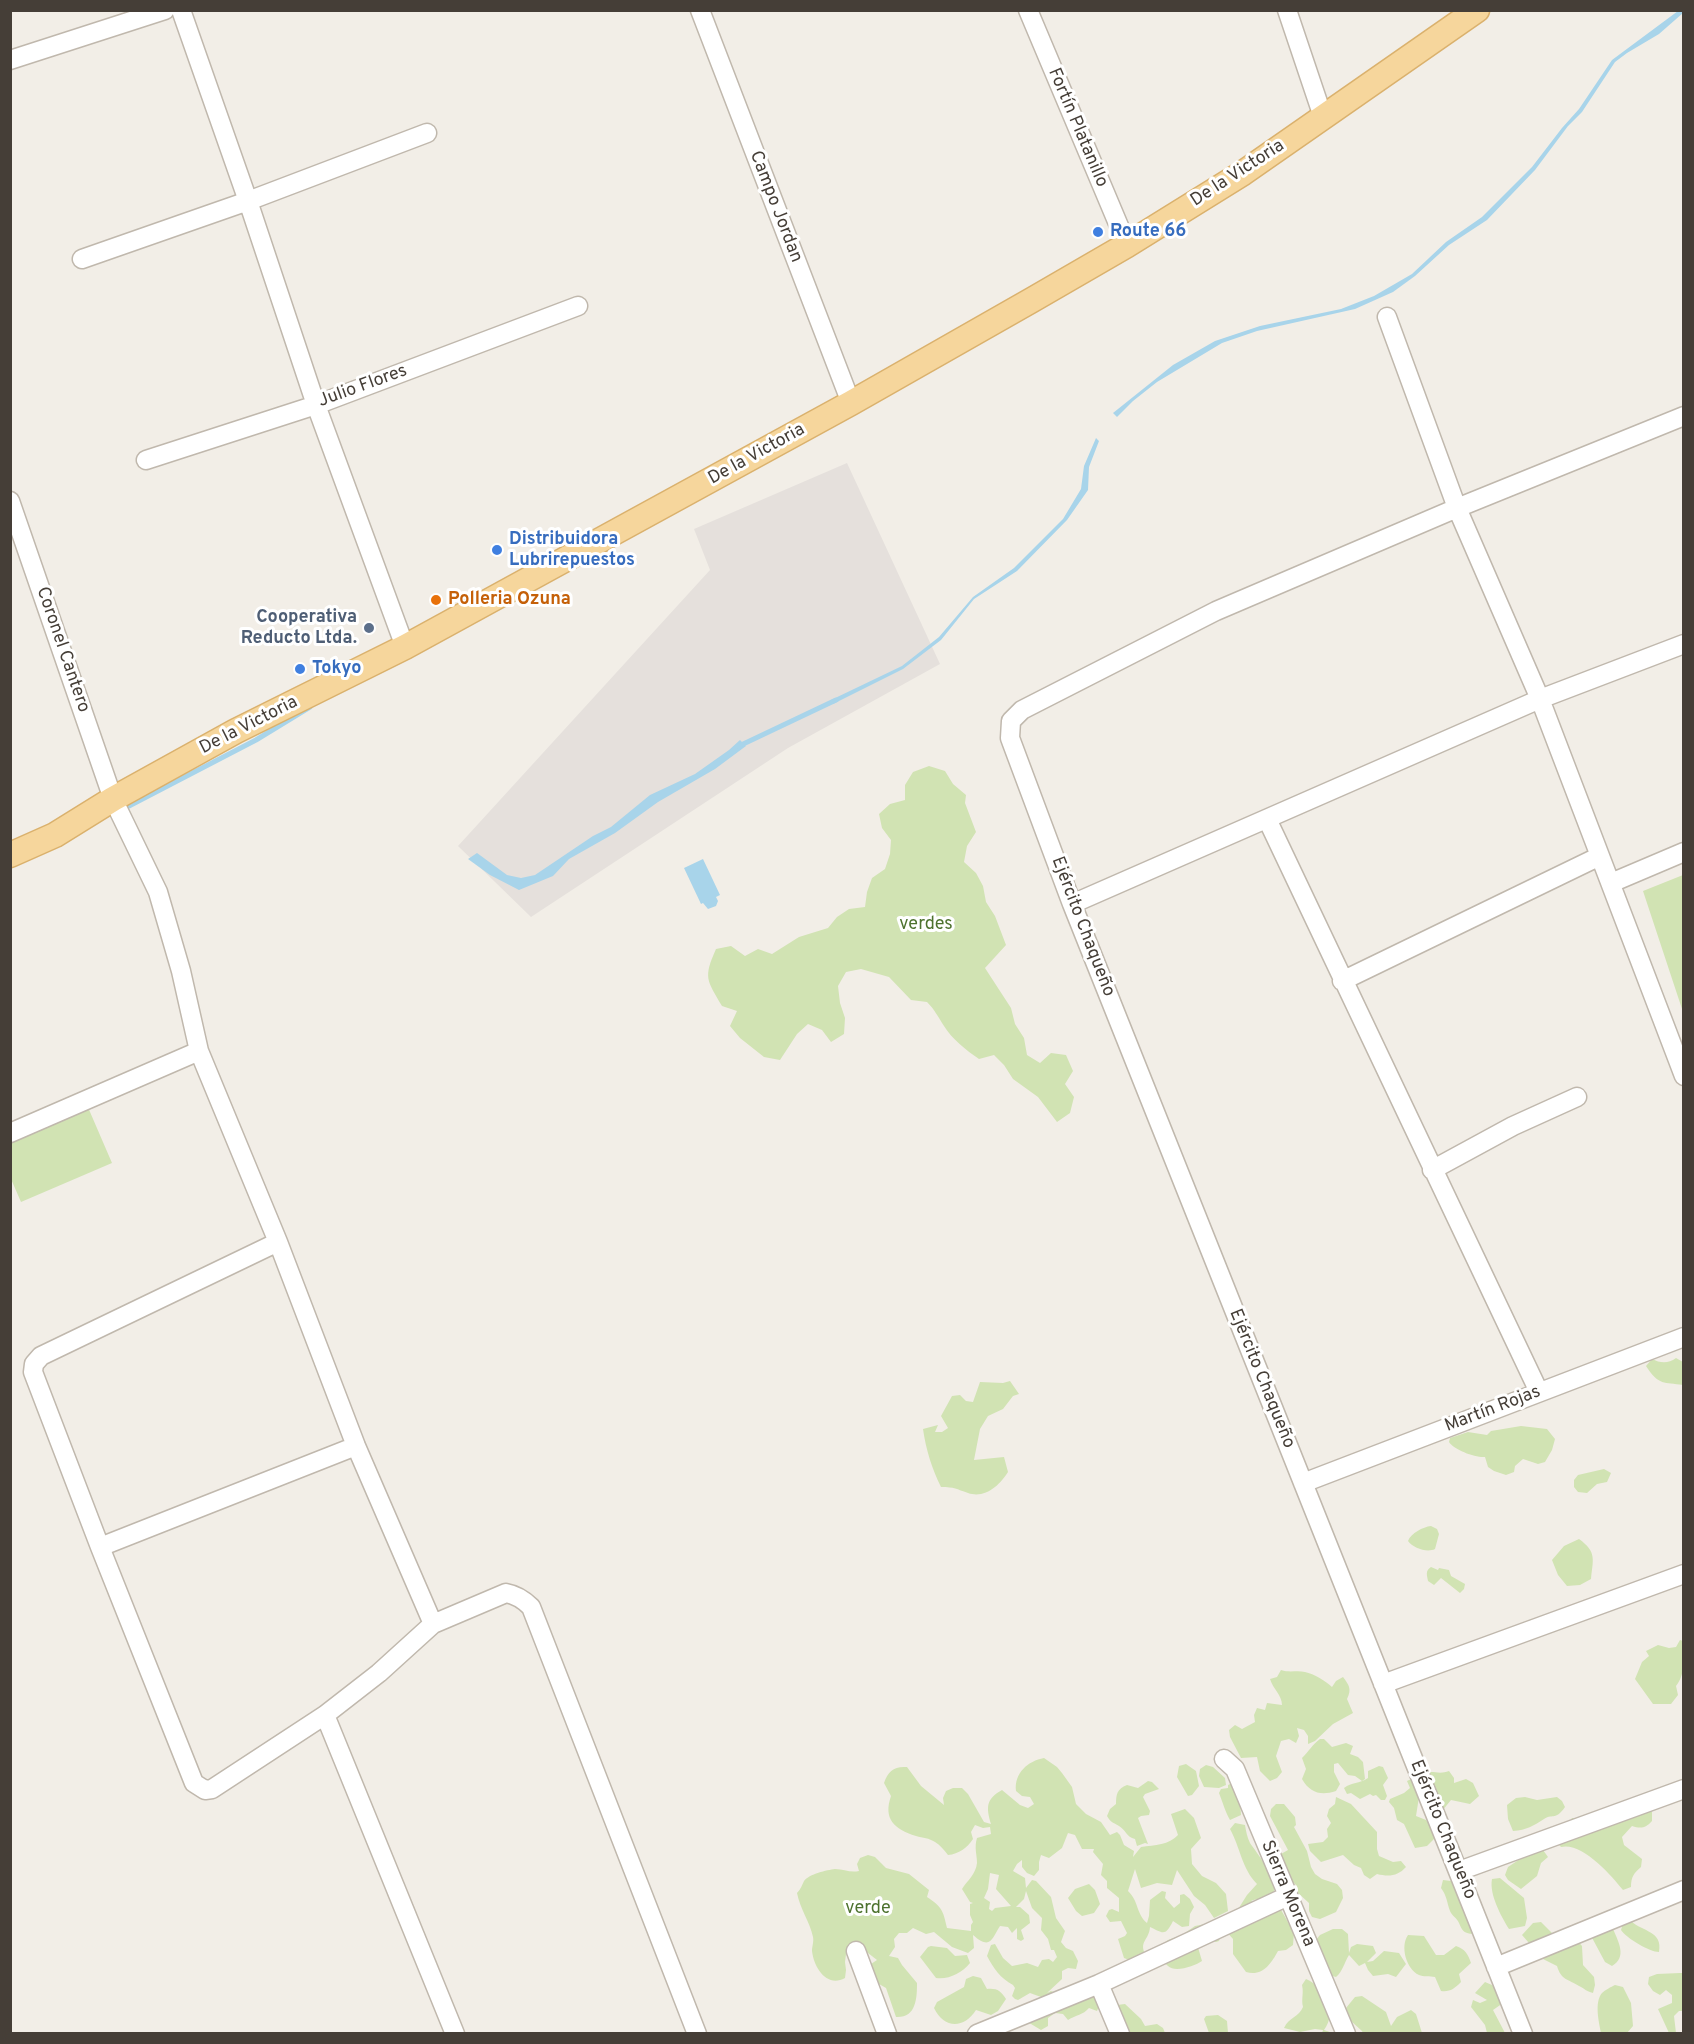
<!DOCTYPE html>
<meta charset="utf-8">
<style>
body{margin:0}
#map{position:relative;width:1694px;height:2044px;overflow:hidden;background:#f2eee7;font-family:Overpass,sans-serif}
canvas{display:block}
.frame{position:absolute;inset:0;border:12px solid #453e37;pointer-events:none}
</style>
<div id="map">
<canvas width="1694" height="2044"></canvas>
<div class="frame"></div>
</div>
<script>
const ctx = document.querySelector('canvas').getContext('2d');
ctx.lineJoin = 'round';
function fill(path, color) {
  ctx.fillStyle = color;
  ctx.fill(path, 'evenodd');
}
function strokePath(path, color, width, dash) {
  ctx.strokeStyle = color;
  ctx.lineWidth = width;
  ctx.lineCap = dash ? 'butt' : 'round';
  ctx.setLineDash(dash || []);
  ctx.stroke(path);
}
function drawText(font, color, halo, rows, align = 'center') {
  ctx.font = font + ' Overpass,sans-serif';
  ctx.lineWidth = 6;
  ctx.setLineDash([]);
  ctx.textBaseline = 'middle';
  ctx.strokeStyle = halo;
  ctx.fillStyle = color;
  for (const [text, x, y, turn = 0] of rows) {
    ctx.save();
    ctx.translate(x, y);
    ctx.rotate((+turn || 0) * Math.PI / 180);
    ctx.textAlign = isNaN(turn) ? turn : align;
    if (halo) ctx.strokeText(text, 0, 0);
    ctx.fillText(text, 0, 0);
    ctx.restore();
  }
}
fill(new Path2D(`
 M847 463 940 664 788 748 531 917 458 846 710 570 694 529Z`), '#e5e0dc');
fill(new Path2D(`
 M929 766 945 771 953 784 966 795 965 803 976 832 967 846 964 862 976 873 983 886 986 902 995 916 1006 945 985 968 1011 1008 1015 1024 1024 1038 1027 1055 1040 1063 1051 1053 1066 1055 1073 1071 1065 1084 1074 1097 1070 1113 1057 1122 1038 1097 1013 1079 1004 1065 994 1055 979 1059C966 1050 952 1039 944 1026 938 1017 935 1010 927 1002L911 1000 889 977 861 969 846 972 838 986 840 1003 845 1018 844 1034 831 1042 822 1030 808 1024 797 1034 780 1060 764 1057 740 1038 730 1026 737 1011 722 1006C707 980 703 978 716 949L731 946 745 956 758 949 772 954 799 937 828 928 837 917 849 909 865 907 867 892 872 878 885 869 890 854 891 840 882 828 879 814 890 804 905 800V785L913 772Z
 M1683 875V1012L1643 891Z
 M87 1105 112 1163 21 1202 11 1179 10 1138Z
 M1676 1358 1683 1362V1385C1664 1382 1659 1386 1646 1366L1652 1359C1660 1363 1668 1364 1676 1358Z
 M1010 1381 1019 1394 1013 1396 1003 1409 988 1416 980 1429 974 1460 1004 1457 1008 1472C1000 1485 985 1499 968 1493 956 1489 955 1487 941 1487 932 1469 926 1450 923 1429L938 1425 935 1432H942L948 1428 941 1416 952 1396 960 1395 966 1401 973 1402 980 1382 1003 1383Z
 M1521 1426 1547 1429 1555 1439 1552 1450 1545 1462 1538 1464 1523 1459 1515 1466 1514 1472 1506 1475 1494 1471 1488 1467 1485 1457C1476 1458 1454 1450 1449 1442L1450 1438 1468 1432 1487 1435 1491 1431Z
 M1604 1469 1611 1473 1607 1482 1597 1484 1587 1493 1578 1492 1574 1487V1480L1578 1475Z
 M1431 1526 1437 1529 1439 1534 1435 1549C1427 1553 1413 1548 1408 1541 1411 1533 1423 1527 1431 1526Z
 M1579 1539C1597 1552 1593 1559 1591 1579L1580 1585 1567 1586 1558 1575 1552 1560 1564 1546Z
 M1431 1567 1438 1570 1439 1568 1449 1570 1451 1576 1465 1584 1464 1589 1460 1593 1441 1578 1434 1585 1428 1581C1427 1575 1425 1571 1431 1567Z
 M1680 1640 1683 1641C1684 1656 1686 1674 1676 1686L1678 1695 1671 1704H1653L1635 1679 1642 1662 1649 1656 1646 1651 1658 1645 1669 1648 1676 1647Z
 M1281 1670C1290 1673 1297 1670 1305 1672 1314 1674 1326 1681 1332 1687L1336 1681 1343 1677C1349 1685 1352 1689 1347 1699L1353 1713 1333 1724 1315 1741 1308 1744V1736L1304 1730 1297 1728 1299 1736 1296 1743 1289 1739 1281 1741 1276 1756 1282 1772 1277 1778 1270 1781 1260 1771 1257 1757 1241 1758 1230 1737 1229 1730 1235 1725 1242 1729 1255 1722 1254 1715 1257 1708 1265 1710 1267 1703 1282 1705C1282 1695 1273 1689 1270 1679L1277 1677Z
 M1320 1739H1324L1332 1747 1346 1743 1353 1746 1350 1754 1358 1757 1363 1762 1365 1779 1362 1781 1355 1776 1348 1775 1338 1763 1334 1764V1772L1340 1784 1336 1791C1321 1796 1310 1793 1302 1779L1306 1769 1302 1758C1309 1751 1312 1745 1320 1739Z
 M1044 1758 1057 1767 1062 1773 1072 1787 1076 1804 1086 1814 1101 1822 1110 1835 1117 1832 1120 1835 1124 1845 1134 1851 1133 1857 1141 1847C1155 1845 1169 1845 1178 1835L1171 1814 1185 1809 1194 1818 1201 1838 1191 1849 1192 1864 1202 1876 1216 1883 1226 1894 1228 1911 1214 1918 1205 1905 1194 1896 1177 1870 1172 1885 1157 1883 1141 1888 1135 1869 1128 1891C1139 1901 1136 1914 1147 1923L1149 1916 1150 1900 1162 1891 1166 1892 1165 1898 1174 1908 1180 1903V1895L1184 1894 1190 1899 1194 1907 1190 1914 1189 1926 1182 1927 1173 1921C1165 1937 1163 1933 1150 1927 1149 1941 1138 1941 1146 1956L1132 1961 1124 1958 1118 1939 1125 1936 1127 1933 1121 1921 1110 1922 1106 1916 1109 1910 1112 1909 1119 1912V1898L1107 1888V1881L1101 1875 1103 1864 1093 1852 1094 1849H1082L1075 1835 1068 1833 1062 1848 1049 1858 1041 1855 1039 1862V1870L1034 1876 1027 1873 1022 1867V1860L1017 1864 1013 1871 1025 1878 1026 1888 1032 1880 1036 1881 1051 1897 1056 1918 1065 1931 1061 1942 1066 1948 1073 1951 1078 1961 1076 1969 1068 1968 1062 1971V1979L1047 1993 1051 1991 1058 1994 1064 1989 1071 1990 1093 1986 1100 2004 1097 2011 1089 2008C1083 2015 1076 2015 1068 2020L1063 2014 1055 2013 1048 2018V2026L1041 2030 1021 2018 1019 2011 1025 2005 1041 2004V1997L1030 1993 1018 2000 1015 1999 1012 1996 1015 1988 1013 1985C1000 1978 994 1969 987 1956L991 1945 995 1944 1003 1958 1012 1966 1027 1963 1038 1967 1042 1960 1049 1959 1053 1962 1057 1957 1054 1950H1051L1048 1939 1041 1930 1042 1918 1032 1908 1026 1891 1024 1899 1016 1907H1020L1029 1915 1030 1923 1021 1930 1024 1939 1021 1941 1017 1939V1928L1012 1933 1008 1927 1000 1926C992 1938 991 1951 973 1935L974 1948 968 1953 952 1947 934 1932 926 1934 913 1928 907 1933H899L894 1939 895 1947 889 1956 898 1958 902 1965 917 1983C917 1999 916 2018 896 2017L886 1988 879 1984 870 1972 871 1964 877 1960 859 1946 851 1947 846 1954 845 1962 846 1970 845 1978C827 1988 814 1968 812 1951 812 1946 814 1942 813 1937 810 1922 800 1909 797 1893 801 1889 802 1885 804 1881 809 1874 827 1870 835 1869 844 1869 850 1873 859 1871L857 1864 860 1858 868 1855 875 1857 886 1868 909 1874 929 1890 927 1897C942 1907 943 1910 947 1928L971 1931V1925L973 1922 970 1915V1904L973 1903 970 1902 962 1889C967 1881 976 1874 977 1863 977 1854 974 1848 977 1838L991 1834 990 1827 983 1828 975 1825 971 1832 973 1839C967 1848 959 1854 948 1855 944 1850 940 1845 935 1842 929 1838 923 1838 916 1836 894 1829 883 1819 891 1796L884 1783C888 1771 894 1766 907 1767L921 1786 944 1805 943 1798 946 1791 953 1788H962L968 1794 984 1822 991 1824C986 1807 986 1799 1002 1790L1020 1805 1028 1808 1034 1804 1030 1797 1022 1796 1016 1791C1014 1773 1028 1761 1044 1758ZM990 1873 999 1875 996 1889 1011 1906 995 1908 992 1911 989 1909 990 1902 984 1898 988 1889Z
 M1186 1764 1196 1771 1199 1786 1192 1795 1188 1796 1177 1777 1179 1766Z
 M1206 1765 1213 1767 1225 1778 1226 1785 1219 1788 1204 1787 1199 1776 1200 1769Z
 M1379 1766 1383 1767 1388 1778 1383 1785 1387 1796 1385 1800H1381L1376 1795 1373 1796 1370 1794 1360 1799 1351 1793 1347 1794 1344 1788C1352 1782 1359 1784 1368 1778V1771Z
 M1449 1771 1454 1778V1783L1466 1779 1473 1783 1479 1796 1470 1804 1451 1800 1442 1811 1419 1797 1416 1816 1426 1820 1431 1826 1435 1838 1427 1846 1415 1848 1404 1824 1397 1820 1394 1808 1389 1802 1390 1799 1404 1793 1410 1788 1407 1781C1413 1779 1417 1774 1424 1773 1433 1770 1439 1775 1449 1771Z
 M1148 1781 1152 1782 1159 1789 1145 1794 1143 1797 1150 1811 1149 1815 1141 1816 1138 1818 1148 1844 1145 1843 1137 1846 1135 1839C1126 1837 1126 1830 1119 1826 1113 1822 1111 1823 1107 1816L1110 1809 1116 1804C1116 1794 1117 1789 1127 1785L1138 1788Z
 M1232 1783C1236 1794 1241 1803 1241 1815L1230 1820C1225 1811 1223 1803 1219 1793L1221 1789 1228 1788V1785Z
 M1336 1797 1351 1804 1377 1832V1849L1379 1856 1393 1862 1401 1861 1406 1867C1398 1876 1389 1877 1377 1874L1370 1879 1364 1875 1361 1868 1354 1865 1343 1855 1321 1862 1310 1851 1308 1844 1323 1842 1328 1837 1327 1829 1331 1823 1327 1816 1329 1809 1335 1804Z
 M1525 1797 1537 1800 1557 1797 1562 1801 1565 1807C1555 1821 1554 1813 1544 1819 1533 1826 1527 1830 1513 1831L1508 1819 1507 1805 1516 1798Z
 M1276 1804H1284L1295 1817 1296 1825 1294 1827 1307 1851 1311 1867 1315 1874 1322 1879 1337 1884 1342 1890 1343 1898 1336 1912 1320 1919 1312 1917 1309 1911V1903L1298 1893 1297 1886 1286 1875 1278 1861 1281 1854 1288 1850 1270 1816 1271 1809Z
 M1649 1811 1652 1812V1821C1646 1828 1641 1829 1632 1826L1622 1837 1624 1845 1642 1859 1641 1867C1634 1873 1631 1877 1631 1887L1623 1890C1611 1875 1582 1842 1561 1847L1556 1841 1572 1818 1580 1819Z
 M1235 1823 1245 1825C1246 1831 1247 1837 1250 1843 1256 1852 1281 1883 1273 1893 1267 1899 1258 1898 1251 1901L1280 1908 1294 1933 1293 1945 1286 1950 1278 1951C1271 1964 1262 1977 1246 1972L1233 1954V1939L1225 1930 1247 1895 1257 1884C1242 1869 1240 1847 1230 1829Z
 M1535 1849 1543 1850 1548 1857 1541 1863 1537 1876 1521 1889 1508 1880 1505 1875 1508 1867Z
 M1500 1878 1524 1898 1527 1918 1525 1926 1509 1929C1501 1916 1489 1894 1492 1879Z
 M1443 1880 1451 1881 1456 1887 1473 1919 1472 1934C1463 1933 1462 1930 1459 1923 1457 1918 1452 1916 1450 1911 1447 1903 1447 1896 1441 1888Z
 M1089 1884 1095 1890 1100 1904 1094 1913 1082 1916 1076 1911 1068 1898 1075 1889Z
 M1631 1921C1643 1932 1663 1931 1659 1952 1650 1952 1626 1938 1621 1930L1623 1923Z
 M1541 1922 1552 1933 1577 1940 1582 1946 1583 1965 1594 1977 1595 1985 1593 1993C1586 1991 1585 1989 1579 1986 1568 1979 1561 1980 1557 1966L1543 1959 1522 1935 1533 1923Z
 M1210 1923C1216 1929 1223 1933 1219 1941L1216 1942 1208 1939 1197 1944 1202 1961C1195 1966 1175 1973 1168 1966 1164 1963 1161 1958 1159 1954L1162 1945 1168 1940 1182 1935 1195 1926Z
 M1599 1924 1613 1929C1619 1943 1627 1957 1612 1966L1605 1962 1590 1934Z
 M1333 1929H1342L1348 1934 1349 1953 1351 1947 1357 1944 1373 1946 1376 1953 1367 1962 1373 1961 1384 1951 1399 1953 1406 1964 1396 1977 1388 1974 1373 1976 1368 1970 1365 1963 1359 1966 1349 1955C1344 1963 1343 1971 1336 1977L1329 1975 1315 1941 1320 1935Z
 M1408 1935 1424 1936 1436 1955H1444L1456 1946C1465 1949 1468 1954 1471 1963L1459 1974 1461 1982C1454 1989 1450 1992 1441 1991L1435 1977C1430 1976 1423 1977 1419 1975 1406 1969 1400 1946 1408 1935Z
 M931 1946 947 1948 955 1956 967 1955 970 1963C962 1973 948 1980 936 1978L920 1957 928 1947Z
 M1680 1973H1683V2011H1679L1674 2016 1676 2033H1669L1658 2009 1672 2003V1995L1666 1990 1660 1995 1653 1991 1648 1984 1649 1977 1657 1974Z
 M973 1976 981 1978 987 1989C997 1988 1001 1991 1006 1999L998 2011 991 2015 976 2010C964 2029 944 2029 934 2008L937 2002 964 1987 966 1979Z
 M1306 1979C1326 1988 1338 2011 1324 2030L1333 2033H1322L1323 2030 1315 2029 1300 2032 1284 2028C1289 2017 1299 2017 1303 2007 1301 1999 1304 1993 1302 1985Z
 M1485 1982 1492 1985 1506 2001 1493 2010 1505 2033H1487L1485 2025 1471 2007 1473 2000 1480 2003 1487 2000 1475 1993Z
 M1615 1985 1623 1987 1631 2003 1633 2026 1627 2033H1601C1599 2023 1594 2002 1602 1993 1605 1990 1611 1987 1615 1985Z
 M1362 1996 1386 2012 1391 2026 1397 2017 1411 2010 1416 2014 1422 2033H1363L1362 2031 1351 2021 1346 2008 1355 1997Z
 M1125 2004 1141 2019 1145 2026 1157 2024 1163 2028 1165 2033H1131L1122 2027 1117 2005Z
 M1218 2015 1227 2021 1228 2033H1209L1204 2019 1206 2016Z`), '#d1e3b3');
fill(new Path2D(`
 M1678 11H1683V13L1659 34 1627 53 1615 62 1582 112 1568 126 1535 170 1487 220 1449 245 1415 276 1393 292 1355 309 1257 331 1222 343 1157 382 1133 401 1117 417 1113 413 1173 365 1215 341 1260 326 1341 309 1374 296 1412 274 1446 242 1482 217 1532 167 1562 128 1579 109 1612 60Z
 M1096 438 1099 441 1089 467 1088 490 1067 520 1017 571 974 599 941 640 903 669 833 704 831 700 902 666 939 637 973 597 1014 568 1063 519 1081 489 1084 466Z
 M740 740 746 746 715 769 658 802 615 833 569 859 553 876 519 890 490 875 468 859 477 853 507 875 521 878 535 875 593 836 611 827 650 795 695 774 729 750Z
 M703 859 720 895 716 897 718 901 716 906 708 909 703 903 701 904 684 868Z`), '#a8d4ea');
strokePath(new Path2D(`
 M739 746 836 700
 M129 806 256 740 310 707`), '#a8d4ea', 5);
const minor = new Path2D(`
 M181 10 248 201 316 405 405 647
 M700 10 851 403
 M1028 10 1127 245
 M1287 10 1323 117
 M10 60 165 10
 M82 259 248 201 427 133
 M1387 317 1457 508 1540 699 1684 1076
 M146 460 316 405 578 306
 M10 501 113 799 158 892 181 971 199 1051 278 1242 356 1446 433 1624
 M1267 819 1539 1392
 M1611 883 1684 852
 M1072 904 1540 699 1684 644
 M1342 981 1600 856
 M10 1133 199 1051
 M1432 1170 1513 1126 1577 1097
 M278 1242 41 1356 34 1364 33 1372 100 1547 194 1783 205 1790 212 1789 325 1715 379 1673 433 1624 506 1593C517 1595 524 1600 531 1607L697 2034
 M1303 1483 1684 1337
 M100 1547 356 1446
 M1383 1684 1684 1574
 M325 1715 455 2034
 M1224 1759 1235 1769 1346 2034
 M1459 1871 1684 1789
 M856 1951 887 2034
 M1496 1967 1684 1890
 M1099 1984 1120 2034
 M977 2034 1099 1984 1288 1896
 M1523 2034 1072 904 1010 738 1011 721 1022 710 1216 611 1457 508 1684 416`);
const major = new Path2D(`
 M10 855 55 835 113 799 236 731 405 647 851 403 1032 300 1127 245 1243 173 1477 10`);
strokePath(minor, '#c0b8ad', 21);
strokePath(major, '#dab16d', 27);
strokePath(minor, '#fff', 18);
strokePath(major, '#f6d69c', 24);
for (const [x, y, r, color] of [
 [1098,232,6,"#3f7fe0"],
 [497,550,6,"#3f7fe0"],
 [436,600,6,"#e8710a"],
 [369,628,6,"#5c6f8a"],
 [300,669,6,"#3f7fe0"]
]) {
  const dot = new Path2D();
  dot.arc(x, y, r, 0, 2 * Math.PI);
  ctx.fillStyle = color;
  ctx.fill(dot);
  strokePath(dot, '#fff', 2);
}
drawText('18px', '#453e37', '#fff', [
 ["Fortín Platanillo",1077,128,67],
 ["De la Victoria",1238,174,-33],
 ["Campo Jordan",775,207,69],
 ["Julio Flores",363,387,-20],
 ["De la Victoria",757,455,-29],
 ["Coronel Cantero",62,650,71],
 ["De la Victoria",249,726,-27],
 ["Ejército Chaqueño",1082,927,69],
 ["Ejército Chaqueño",1261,1379,68],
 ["Martín Rojas",1493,1410,-21],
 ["Ejército Chaqueño",1442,1830,68],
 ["Sierra Morena",1287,1894,67]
]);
drawText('bold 18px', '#366cbe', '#fff', [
 ["Route 66",1110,232],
 ["Distribuidora",509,540],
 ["Lubrirepuestos",509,561],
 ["Tokyo",312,669]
], 'left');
drawText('bold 18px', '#c56008', '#fff', [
 ["Polleria Ozuna",448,600]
], 'left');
drawText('bold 18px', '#4e5e75', '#fff', [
 ["Cooperativa",357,618],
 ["Reducto Ltda.",357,639]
], 'right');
drawText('18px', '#4d722e', '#fff', [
 ["verdes",926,925],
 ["verde",868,1909]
]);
</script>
